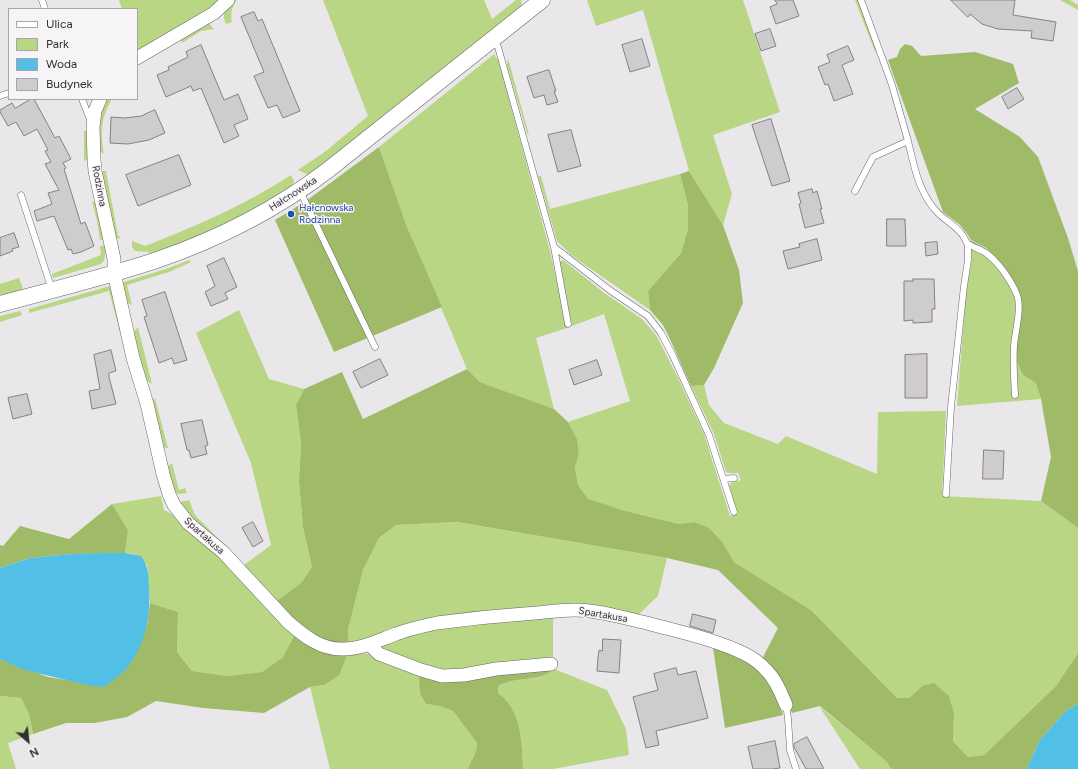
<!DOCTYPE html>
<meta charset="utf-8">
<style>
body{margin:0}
#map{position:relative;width:1078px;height:769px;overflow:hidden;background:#eae7eb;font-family:Figtree,sans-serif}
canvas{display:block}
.legend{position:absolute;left:8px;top:8px;width:130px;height:92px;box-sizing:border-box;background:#f7f4f8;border:1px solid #a7a5a8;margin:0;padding:5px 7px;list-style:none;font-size:12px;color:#302e30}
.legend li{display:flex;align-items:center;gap:8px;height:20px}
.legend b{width:20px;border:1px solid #a7a5a8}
.north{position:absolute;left:8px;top:721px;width:40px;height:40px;-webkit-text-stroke:3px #f7f4f8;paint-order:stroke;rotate:152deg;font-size:11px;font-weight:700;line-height:16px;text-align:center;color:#302e30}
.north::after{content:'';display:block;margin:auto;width:14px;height:18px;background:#302e30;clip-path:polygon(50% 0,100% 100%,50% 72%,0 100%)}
</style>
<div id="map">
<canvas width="1078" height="769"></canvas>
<ul class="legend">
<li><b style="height:5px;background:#fff"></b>Ulica</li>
<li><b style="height:11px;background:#b9d684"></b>Park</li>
<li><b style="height:11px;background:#51bfe6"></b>Woda</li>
<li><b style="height:11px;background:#cfcccf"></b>Budynek</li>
</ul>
<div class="north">N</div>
</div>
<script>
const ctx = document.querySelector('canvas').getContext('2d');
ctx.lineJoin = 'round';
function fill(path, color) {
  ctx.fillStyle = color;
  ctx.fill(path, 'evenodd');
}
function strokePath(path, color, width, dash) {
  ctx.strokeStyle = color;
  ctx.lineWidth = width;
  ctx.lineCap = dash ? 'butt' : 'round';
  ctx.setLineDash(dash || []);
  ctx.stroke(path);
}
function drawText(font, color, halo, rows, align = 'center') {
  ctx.font = font + ' Figtree,sans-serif';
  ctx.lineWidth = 3;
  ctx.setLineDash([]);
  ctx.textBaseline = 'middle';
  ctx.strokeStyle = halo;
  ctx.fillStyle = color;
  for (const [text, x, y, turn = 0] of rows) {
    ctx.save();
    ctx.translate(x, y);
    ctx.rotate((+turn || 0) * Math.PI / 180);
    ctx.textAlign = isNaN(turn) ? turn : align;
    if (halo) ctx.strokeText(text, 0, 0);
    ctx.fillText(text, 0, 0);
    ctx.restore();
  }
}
fill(new Path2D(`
 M119 0H222L214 7 137 54V9H122Z
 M235 0H237C232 6 230 15 232 22L226 24C221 11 226 9 235 0Z
 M323 0H484L492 19 516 0H521L522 6 448 66 323 166 308 175 298 170 326 151 368 116Z
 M587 0H743L780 112 713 135 732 194 723 225 689 171 643 10 596 26Z
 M855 0H858L876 51 875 52Z
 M1060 0H1070L1078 5V10Z
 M207 21 214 29 201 31 182 43 180 38Z
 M494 54 499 62 550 251 567 328 536 338 554 409 480 382 467 369 407 227 379 147Z
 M508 58 529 135 527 133 507 65Z
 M105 99H112C101 118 100 132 104 154L98 149V119Z
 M84 131H86L89 132 90 159 84 161Z
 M102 171H106L118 236 121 237 118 239 113 234 100 174Z
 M680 174 688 205V229L681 253 648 291 650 310 571 255 557 241 538 176H541L550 209Z
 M291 175 294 181 292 186C248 215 200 237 149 254V252L135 251 132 247V241L145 246C196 226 245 205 291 175Z
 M92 201 100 205 106 239 100 240 97 221Z
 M971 240C994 253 1009 270 1020 294L1023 375 1036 382 1041 399 957 406 966 292 972 259Z
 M107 245 104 260 101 264 53 278 52 274 101 255 100 246Z
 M189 260 191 262 169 272 127 285 132 305 125 302 122 284 124 282 169 268Z
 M563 260 603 292 642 319 656 335 678 378 704 434 730 516 738 514 729 486 731 483 741 480 738 473H729L726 472 714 434 691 386 704 385 709 405 724 423 778 444 786 436 877 474 878 412 946 411 942 496 1041 501 1078 528V653L1056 686 984 755 968 757 953 741 954 714 922 686 909 698H897L811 610 734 562 723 543 694 522 679 524 622 510 588 500 578 485 575 468 579 453 577 439 568 422 630 401 604 314 572 326 559 262Z
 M19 278 23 289 22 292 0 297V284Z
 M110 286 124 337 122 340 109 291 29 313V309Z
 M239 310 269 379 304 389 296 405 301 443 299 481 303 527 312 567 301 583 274 603 201 530 179 504 180 502 189 500 195 515 244 565 271 545 251 463 196 333Z
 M20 311 22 315 0 322V316Z
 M138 327 152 384 145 379 132 334Z
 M155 398 168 448H165L159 441 151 402Z
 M172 463 179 490 185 488 187 493 179 494 174 491 167 467Z
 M161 496 164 510 178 517 211 546 296 632 283 657 262 672 228 676 192 671 177 652 178 612 150 603 147 565 133 554 125 553 128 530 112 504Z
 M456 522 667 558 658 596 636 617 525 611 349 646 348 630 363 570 379 538 396 525Z
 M553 616V660L453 674 385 653 380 646 414 631Z
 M348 652 372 654 419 673 426 704 440 706 453 711 477 743C477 754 471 759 468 769H330L310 687 324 685Z
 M554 669 607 690 626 729 629 755 553 769H523C522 743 522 710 498 693V686C515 676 541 682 554 669Z
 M0 696 21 698 29 714 33 734 8 743 16 769H0Z
 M819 706 887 762 891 769H860Z`), '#b9d684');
fill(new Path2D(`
 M905 44 912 46 921 56 975 52 1013 64 1019 83 975 109 1020 137 1038 157 1068 238 1078 271V528L1041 501 1051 457 1041 399 1036 383 1023 375 1016 359 1021 307 1020 294 1015 283 1002 264 986 248 971 240 966 232 960 225 943 212 888 60 897 57 900 49Z
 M379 147 407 227 442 307 334 352 275 220 306 201Z
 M689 171 723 225 739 270 743 303 714 368 704 385 691 386 669 337 663 325 650 310 648 291 681 253 688 229V205L680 174Z
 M467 369 480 382 554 409 568 422 577 439 579 453 575 468 578 485 588 499 622 510 679 524 694 522 709 528 723 543 734 562 811 610 897 698H909L922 686 934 683 949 696 954 714 953 741 968 757 984 755 1056 686 1078 653V704L1066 711 1040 740 1027 769H891L887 762 820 706 792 713 780 681 762 659 778 628 718 570 667 558 457 522 396 525 379 538 363 570 348 630 349 646 320 642 274 603 301 583 312 567 303 527 299 481 301 443 296 405 304 389 342 372 363 419Z
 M112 504 128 530 125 553 73 554 30 558 0 568V545L3 546 20 526 69 539Z
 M150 603 178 612 177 652 192 671 228 676 262 672 283 657 296 632 348 652 339 675 324 685 310 687 264 713 203 708 156 701 127 717 95 723H66L33 734 29 714 21 698 0 696V659L48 677 66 680 147 625Z
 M713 648 740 657 763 673 775 691 783 715 725 728Z
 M554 669C541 682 515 676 498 686V693C522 710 522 743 523 769H468C471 759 477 754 477 743L453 711 440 706 426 704 420 693 419 673Z`), '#9fbb68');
fill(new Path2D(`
 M101 553H125L141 556C149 567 148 575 149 588 151 617 145 646 126 669 120 676 111 681 104 687L87 685 25 670 0 659V568L30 558 73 554Z
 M1078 704V769H1027L1040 740 1066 711Z`), '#51bfe6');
const building = new Path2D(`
 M775 0H793L799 16 776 24 770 7 777 4Z
 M951 0H1015L1013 15 1056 22 1053 41 1031 38 1032 31 998 29 982 24 970 14 968 17Z
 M254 12 258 21 262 19 300 111 283 118 277 105 268 108 254 76 264 72 241 17Z
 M770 29 776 46 761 51 755 34Z
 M642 39 650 66 630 72 622 45Z
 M201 45 224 100 238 94 248 119 234 125 239 136 224 143 201 88 193 91 191 86 166 97 157 75 169 70 168 67 188 57 186 52Z
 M848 46 854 60 842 65 853 94 834 101 828 84 825 85 818 67 830 62 827 55Z
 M549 70 556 91H554L558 102 547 105 544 95 534 98 527 77Z
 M1017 88 1024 99 1008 109 1002 97Z
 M31 99H34L55 138 59 136 71 159 63 163 66 168 64 169 81 224 85 222 94 246 81 252 73 254 71 249 68 250 54 216 37 221 34 211 52 204 48 193 59 190 45 164 51 162 45 151 48 150 37 129 24 136 16 122 8 126 0 112V110L12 103 15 108Z
 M155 110 165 133 149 140 128 144 110 143 111 117 125 118 141 116Z
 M771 119 790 181 772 186 752 125Z
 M571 130 581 166 558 172 548 135Z
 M179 155 191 185 138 206 126 175Z
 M812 189 813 193 817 191 822 209H820L824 223 805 228 799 204 801 203 798 193Z
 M887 219H905L906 246H887Z
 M14 233 19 247 12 249 13 251 0 256V238Z
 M817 239 822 260 788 269 783 251 800 247 799 244Z
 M937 242 938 254 926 256 925 243Z
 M224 258 237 287 225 293 228 299 211 306 205 292 215 286 207 266Z
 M913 279H934L935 309H932V322L913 323V320L904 321V281H913Z
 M165 292 187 360 174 364 172 358 159 363 144 317 147 316 142 300Z
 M111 350 116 371 109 373V377L116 404 92 409 89 391 100 389 94 355Z
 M927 354V398H905V355Z
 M380 359 388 375 361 388 353 372Z
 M597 360 602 375 574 385 569 370Z
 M27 394 32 414 13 419 8 398Z
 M202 420 208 445 205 446 207 454 191 458 189 450H187L181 424Z
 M984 450 1004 451 1003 479H983Z
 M253 522 263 541 253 547 242 528Z
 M693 614 716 620 713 633 690 626Z
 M603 639 621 640 619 673 597 671 598 657 599 650 602 651Z
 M676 668 678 675 696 671 708 718 656 731 659 745 646 748 633 697 658 690 654 674Z
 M807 737 824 769H806L794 747V744Z
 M775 741 780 768 772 769H753L748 747Z`);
fill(building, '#cfcccf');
strokePath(building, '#848184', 1);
const service = new Path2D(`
 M42 0 45 9
 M493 39 498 47 554 247 568 324
 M0 96 9 93
 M82 99 91 122
 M908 141C914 166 919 194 938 213 945 220 954 225 961 233 964 236 965 240 967 243 970 246 982 250 986 253 999 263 1011 280 1017 295 1022 308 1015 332 1014 346 1013 363 1014 379 1015 395
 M300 191 375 347
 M855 191 873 157 908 141 892 85 861 0
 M21 195 52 290
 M554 247 611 291 648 316 661 333 673 356 709 435 734 512
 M724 479 734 478
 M946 494 951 407 964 286 968 260V244
 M786 705 788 718 790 750 796 769`);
const minor = new Path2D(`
 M137 58 214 13 228 0
 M100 99 95 111 93 127 94 159 95 171 110 240 114 259V273L133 358 147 404 163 474 169 494 174 505 188 523 223 552 288 622C304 636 321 650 344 649 362 649 379 640 396 634 409 629 423 626 437 623 466 619 495 616 524 614 541 613 558 610 575 610 599 610 624 618 647 623 679 632 715 639 745 654 753 658 761 664 767 671 776 680 781 693 786 705
 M369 644 379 654 421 670 442 676 464 675 496 669 551 664`);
const tertiary = new Path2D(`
 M0 304C52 290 106 277 157 260 218 239 277 209 328 170L542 0`);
strokePath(service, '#686568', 7);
strokePath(minor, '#686568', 14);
strokePath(tertiary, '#686568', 17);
strokePath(service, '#fff', 6);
strokePath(minor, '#fff', 13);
strokePath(tertiary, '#fff', 16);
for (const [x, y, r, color] of [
 [291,214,4,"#1a4fb4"]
]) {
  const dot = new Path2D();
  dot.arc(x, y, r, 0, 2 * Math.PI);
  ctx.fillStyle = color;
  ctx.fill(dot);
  strokePath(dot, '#f7f4f8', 1.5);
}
drawText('10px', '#302e30', '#f7f4f8', [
 ["Rodzinna",99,186,79],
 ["Hałcnowska",293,194,-33],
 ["Spartakusa",204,536,42],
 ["Spartakusa",603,615,10]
]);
drawText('10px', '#164399', '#f7f4f8', [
 ["Hałcnowska",299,208],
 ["Rodzinna",299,220]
], 'left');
</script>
